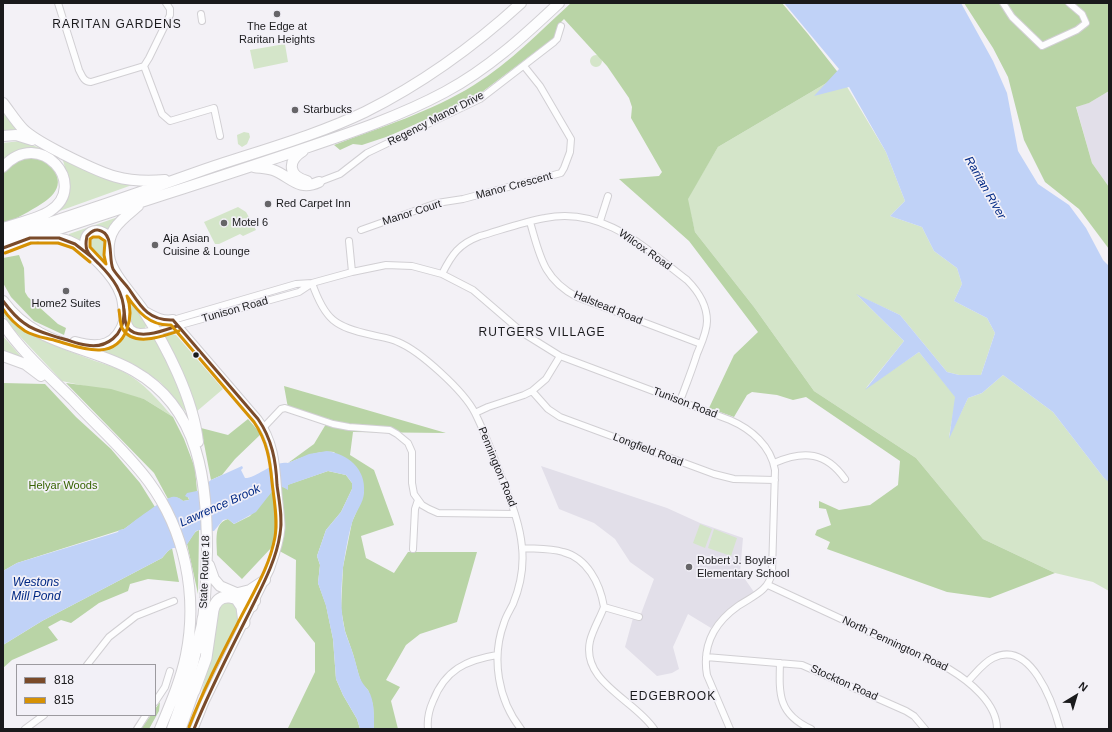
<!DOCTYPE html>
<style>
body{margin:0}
#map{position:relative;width:1112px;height:732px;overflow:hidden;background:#f3f1f6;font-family:Arial,sans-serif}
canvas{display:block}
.frame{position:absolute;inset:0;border:4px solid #1a1a1c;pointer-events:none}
.legend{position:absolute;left:16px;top:664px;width:140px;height:52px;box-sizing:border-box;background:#f2f0f7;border:1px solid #9c9a9f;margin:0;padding:5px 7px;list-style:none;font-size:12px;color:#1a1a1c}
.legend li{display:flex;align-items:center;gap:8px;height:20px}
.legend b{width:20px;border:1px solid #9c9a9f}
.north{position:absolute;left:1056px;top:676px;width:40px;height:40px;-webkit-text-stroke:3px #f2f0f7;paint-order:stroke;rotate:38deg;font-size:11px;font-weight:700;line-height:16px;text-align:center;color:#1a1a1c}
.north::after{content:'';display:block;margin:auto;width:14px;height:18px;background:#1a1a1c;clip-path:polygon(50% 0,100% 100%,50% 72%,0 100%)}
</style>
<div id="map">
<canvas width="1112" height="732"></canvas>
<div class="frame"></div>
<ul class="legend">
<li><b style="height:5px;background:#7a4b2a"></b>818</li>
<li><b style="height:5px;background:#d69104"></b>815</li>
</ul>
<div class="north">N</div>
</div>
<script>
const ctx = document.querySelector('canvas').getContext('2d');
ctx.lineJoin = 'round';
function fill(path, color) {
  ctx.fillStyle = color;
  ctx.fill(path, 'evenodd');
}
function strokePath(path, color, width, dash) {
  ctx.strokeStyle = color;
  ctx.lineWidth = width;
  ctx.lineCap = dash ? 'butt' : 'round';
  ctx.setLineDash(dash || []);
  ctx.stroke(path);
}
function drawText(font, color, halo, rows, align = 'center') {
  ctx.font = font + ' Arial,sans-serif';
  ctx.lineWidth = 3.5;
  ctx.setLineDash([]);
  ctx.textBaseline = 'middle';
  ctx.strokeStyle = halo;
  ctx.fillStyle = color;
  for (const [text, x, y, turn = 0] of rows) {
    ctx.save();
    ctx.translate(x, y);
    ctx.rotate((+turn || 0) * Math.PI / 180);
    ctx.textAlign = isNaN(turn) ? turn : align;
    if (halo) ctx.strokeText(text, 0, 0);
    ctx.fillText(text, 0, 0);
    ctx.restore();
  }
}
fill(new Path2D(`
 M1109 91V187L1092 163 1076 106 1089 103Z
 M541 466 667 508 700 523 743 538 740 572 754 592 726 612 711 628 688 614 673 647 679 669 672 673 657 676 625 647 633 618 639 619 654 579 630 562 615 539 594 523 559 509Z`), '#e2dfe9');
fill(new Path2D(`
 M285 44 288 62 254 69 250 50Z
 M590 61a6 6 0 1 1 12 0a6 6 0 1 1-12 0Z
 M840 75 886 152 905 201 890 216 922 227 934 251 957 268 962 284 954 301 987 318 995 333 981 375H959L947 372 900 315 857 295 904 341 866 388 919 352 956 397 949 437 968 398 982 393 1003 375 1053 412 1104 478 1109 480V591L1093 582 1055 573 983 539 916 458 814 391 754 307 695 232 687 199 718 147Z
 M3 108 18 126 17 131 3 133Z
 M244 132 249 133 250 137 247 144 242 147 238 144 237 135Z
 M20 141 43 149 20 150 3 160V143Z
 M62 158 103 177 132 185 54 213C59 207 69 198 70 189 70 184 64 163 62 158Z
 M238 207 246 212 256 230 243 236 240 234 219 244H215L204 222Z
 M121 216 108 233 102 229 82 244 69 237V234Z
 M95 234 105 240 108 265 88 247 87 242Z
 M122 288 144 318 147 325 144 329 137 330 130 326Z
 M3 309C33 340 56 346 95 361 104 364 115 367 124 372 144 383 158 400 173 417L144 399 62 381 15 331 4 316Z
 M126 330 154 336C167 359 182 384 186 412L160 382 133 364 87 347Z
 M168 333 176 335 223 389 196 412 165 339Z
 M3 336 24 360 3 353Z
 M700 524 712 529 705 548 693 543Z
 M714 529 737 538 731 556 708 548Z
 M225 601 234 603 238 610V622L200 698 210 660 218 608Z`), '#d4e5c9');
fill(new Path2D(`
 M571 3H782L808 34 840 75 718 147 688 199 695 232 754 307 814 391 916 458 983 539 1055 573 990 598 947 592 827 549 830 542 815 535 817 530 831 525 826 509 819 508V501L839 510 870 505 898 485 900 461 806 397 793 400 777 395 752 392 747 395 734 417 709 408 734 355 758 332 689 241 619 179 659 176 662 172 631 118 632 107 629 98 607 66 564 19 557 26V33L554 38 474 98 389 136 362 145 353 144 340 150 334 145C381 127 431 112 474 85 510 63 540 31 571 3Z
 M964 3H1109V91L1089 103 1076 107 1092 163 1109 187V249L1079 209 1045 182 1024 140 1008 77 993 48Z
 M30 156C41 158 50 161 55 172 66 192 43 203 28 212 20 216 12 221 3 224 3 214 1 179 4 173 9 163 20 159 30 156Z
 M19 255 24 268 25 292 28 297 58 324 66 328 64 335 34 321 11 297 3 283V258Z
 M3 383 45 384 76 417 111 449 140 483 155 507 124 529 17 563 3 571Z
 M66 383 111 389 144 399 173 417 184 439 195 468 197 491 188 497 189 500 183 501C178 497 174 496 168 499L154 473Z
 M284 386 446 433 353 432 350 455 374 470 394 525 361 536 366 558 394 573 408 552H477L457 622 420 634 406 645 386 680 400 687 391 701 398 729H374L373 705 368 690 362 684 359 676 353 654 345 631 341 609 343 567 352 522 362 499 364 491 334 452C318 450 303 457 288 463L314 444 329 419 288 408Z
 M248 419 261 434 235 459 222 475 211 480 201 428 228 435Z
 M328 471 346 475 352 483V489L341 512 326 530 317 556 320 565 318 583 326 605 333 639 336 679 343 695 357 719 360 729H289L288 728 315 672V643L295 618 296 560 272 547 242 579 217 555C217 542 213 523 228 519L234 524 250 516 274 489 283 487 288 489 287 485Z
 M199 530 198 594 187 544C191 539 193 532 199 530Z
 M172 548 179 582 148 579 130 584 128 591 99 603 71 623 61 620 48 627 58 640 12 660 3 668V645L42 621 162 558 168 551Z
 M160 702 159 711 149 729H141L151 715H155V709Z`), '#b9d4a6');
fill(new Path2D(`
 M784 3H961L993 61 1007 93 1018 151 1038 184 1069 205 1086 228 1103 260 1109 266V482L1104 478 1053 412 1003 375 982 393 968 398 949 439 955 397 919 352 865 390 904 341 856 294 900 315 947 372 959 375H981L995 333 987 318 954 301 962 284 957 268 934 251 922 227 890 216 905 201 886 152 849 87 814 96 839 69Z
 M327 451C348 454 366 469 364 492 364 503 355 512 352 523 348 536 345 554 343 568 341 588 340 611 345 631 347 639 351 646 353 654 356 662 357 670 360 678 362 683 365 686 368 690 375 701 374 717 374 729H360L357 719 343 695 336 679 333 639 326 606 318 583 320 565 317 556 326 530 341 512 352 489V483L346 475 328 471 288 485V490L283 487 274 489 256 512 234 524 228 519 223 520 214 531 199 530 196 531 186 546 181 548H173L168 551 162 558 42 621 3 645V571L17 563 118 532 119 530 124 529C132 523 164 498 172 497 176 496 180 498 183 501L189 500V498L185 496 187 493 197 491 211 480 242 466 243 468 241 470 245 478C257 478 274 460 288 463L309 454Z`), '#c0d2f7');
const minor = new Path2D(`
 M58 3 79 70C82 76 84 82 91 82L144 66 149 58 170 15V9L166 3
 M1003 3 1012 17 1042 46 1077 30 1086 23 1082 14 1069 3
 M201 14 202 21
 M144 66 162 114 170 121 214 108 220 136
 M319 182 340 174 367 153 480 99 554 42 557 39 561 26
 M600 221 608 196
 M530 222C540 256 543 279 577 297L701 344
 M361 230 437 203 463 199 561 173 564 168 570 152 571 139 540 86 524 66
 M349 241 352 272
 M442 274C452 254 459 244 480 236 501 230 523 222 545 218 603 206 645 248 687 280 698 291 707 305 707 321 707 332 701 344 697 354 692 370 686 385 680 401
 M312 283C325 320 335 327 372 335 380 337 390 338 398 342 420 351 464 391 475 413 486 435 494 458 503 481 511 502 520 524 522 547 524 566 520 587 513 604 510 610 506 616 504 623 491 658 498 700 521 729
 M173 320 296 284 312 283 352 272 386 265 412 266 442 274 473 290 523 333 560 356 730 420C751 429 771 446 775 470L772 572C769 591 753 596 738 606 714 623 702 646 707 675L730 729
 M177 326 299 292 311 284
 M532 391 548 409 560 417 714 474 734 479 775 480
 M475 413 488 407 524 395 532 391 546 379 560 356
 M264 427 281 409 285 408 333 424 349 427 390 430 397 434 408 443 412 452V483L414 494 422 505 429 509 438 513 515 514
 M774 463C804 450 826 452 845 479
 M522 548C536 549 550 548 563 552 587 558 600 583 604 607 600 618 593 629 590 641 581 682 635 700 654 729
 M413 549 415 509 418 500
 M768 585 949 669C969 681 997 703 997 729
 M604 607 639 617
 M706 657 802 665 906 711 914 716 925 729
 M780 663C779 694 778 714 811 729
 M87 665 109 637 136 616 174 601
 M968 681C976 673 983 663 993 658 1031 639 1053 703 1060 729
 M155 702 165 687 170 671
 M25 729 44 715
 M137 729 146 715
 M428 729C427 720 429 710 433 701 445 670 466 660 497 655`);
const tertiary = new Path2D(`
 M173 320 258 419C275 441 276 467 278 494 279 505 281 517 281 528 280 543 275 556 270 570L205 702 194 729
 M156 332 177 326`);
const trunk = new Path2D(`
 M3 103C10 112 16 122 24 130 35 140 50 147 63 154 102 173 120 184 165 180
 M3 136 16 135 32 140
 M303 151C287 161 288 176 307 181
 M3 167C40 126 90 185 50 211 38 219 17 223 3 228
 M254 167C260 168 267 168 273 170 290 176 298 192 319 182
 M138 206C120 221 106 230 109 256 111 273 133 295 143 310 167 347 193 398 198 442
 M3 238C71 216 139 193 206 169 259 151 315 136 365 112 423 83 474 46 521 3
 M42 238C52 238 60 237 69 241 87 248 115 276 121 295 125 305 122 322 130 330 137 337 148 333 156 332
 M3 248C93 217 183 189 273 159 331 139 391 121 445 92 488 69 524 36 559 3
 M87 252C79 233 98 223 110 239
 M3 301C36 347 89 345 134 371 201 409 207 483 207 552 206 574 206 597 203 619 202 627 199 634 198 642 192 672 183 700 172 729
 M145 312C154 317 162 322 173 320
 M3 324C22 352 49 376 73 400 98 427 127 452 149 482 185 531 198 595 186 655 181 680 170 705 160 729
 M75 342C100 349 117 346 125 319
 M3 356 25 364 41 376
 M209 565 214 579 220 586 255 601
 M238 593 250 590 265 580`);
const motorway = new Path2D(`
 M236 598 242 607 244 623
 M202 648 203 619
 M194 691 206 658 213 610C219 588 239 599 252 606
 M180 729 196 684`);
strokePath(minor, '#d1cfd3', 8);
strokePath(tertiary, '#d1cfd3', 9);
strokePath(trunk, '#d1cfd3', 12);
strokePath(motorway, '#d1cfd3', 13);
strokePath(minor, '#fdfdfe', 6);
strokePath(tertiary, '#fdfdfe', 7);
strokePath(trunk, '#fdfdfe', 10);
strokePath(motorway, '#fdfdfe', 11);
strokePath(new Path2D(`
 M3 248 30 238H59L75 244 93 258
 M3 301C9 309 15 317 24 323 34 331 48 334 60 338 69 340 77 344 86 345 107 349 124 335 124 313 124 293 113 278 99 264 95 260 89 255 87 250 85 245 86 241 87 236 90 233 93 229 98 230 115 233 108 258 113 269 118 277 124 282 129 289 141 307 149 321 173 320
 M124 309C125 315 124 323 128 328 138 341 165 330 177 326
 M173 320 258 419C272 439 276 461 277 485 279 501 283 518 280 534 276 562 261 588 249 613 230 651 210 689 194 729`), '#7a4b2a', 3);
strokePath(new Path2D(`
 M93 237H99L105 241 104 255 106 264 90 247V239Z
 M5 253 31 243H58L73 248 90 262
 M3 309C9 318 16 325 25 331 35 337 47 338 57 341 81 348 115 362 127 329 131 318 131 307 127 296 138 312 150 326 171 325L254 422C267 441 270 460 272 482 274 500 278 519 275 537 270 565 255 590 242 615 223 652 204 688 189 727
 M119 310C120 316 120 323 122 328 133 348 163 336 179 331`), '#d69104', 3);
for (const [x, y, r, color] of [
 [277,14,4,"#666568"],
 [295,110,4,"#666568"],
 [268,204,4,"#666568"],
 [224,223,4,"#666568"],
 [155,245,4,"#666568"],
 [66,291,4,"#666568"],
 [196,355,3.5,"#1a1a1c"],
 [689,567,4,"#666568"]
]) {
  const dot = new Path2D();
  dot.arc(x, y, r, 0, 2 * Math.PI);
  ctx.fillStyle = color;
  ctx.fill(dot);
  strokePath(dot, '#f2f0f7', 1.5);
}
drawText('11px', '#1a1a1c', '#f2f0f7', [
 ["The Edge at",277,27,"center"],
 ["Raritan Heights",277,40,"center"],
 ["Starbucks",303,110],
 ["Red Carpet Inn",276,204],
 ["Motel 6",232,223],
 ["Aja Asian",163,239],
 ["Cuisine & Lounge",163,252],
 ["Home2 Suites",66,304,"center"],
 ["Robert J. Boyler",697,561],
 ["Elementary School",697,574]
], 'left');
drawText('11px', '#1a1a1c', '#f2f0f7', [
 ["Regency Manor Drive",436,119,-27],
 ["Manor Crescent",514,186,-15],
 ["Manor Court",412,213,-18],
 ["Wilcox Road",645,250,35],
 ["Halstead Road",608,308,22],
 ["Tunison Road",235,310,-16],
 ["Tunison Road",685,403,21],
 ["Longfield Road",648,450,21],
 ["Pennington Road",497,467,68],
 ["State Route 18",205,572,-88],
 ["North Pennington Road",895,644,25],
 ["Stockton Road",844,683,24]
]);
drawText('11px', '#366300', '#f2f0f7', [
 ["Helyar Woods",63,486]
]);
ctx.letterSpacing = '1px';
drawText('12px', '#1a1a1c', '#f2f0f7', [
 ["RARITAN GARDENS",117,25],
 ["RUTGERS VILLAGE",542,333],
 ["EDGEBROOK",673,697]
]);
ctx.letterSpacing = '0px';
drawText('italic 12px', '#012884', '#f2f0f7', [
 ["Raritan River",985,188,60],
 ["Lawrence Brook",220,506,-24],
 ["Westons",36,583],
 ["Mill Pond",36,597]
]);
</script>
